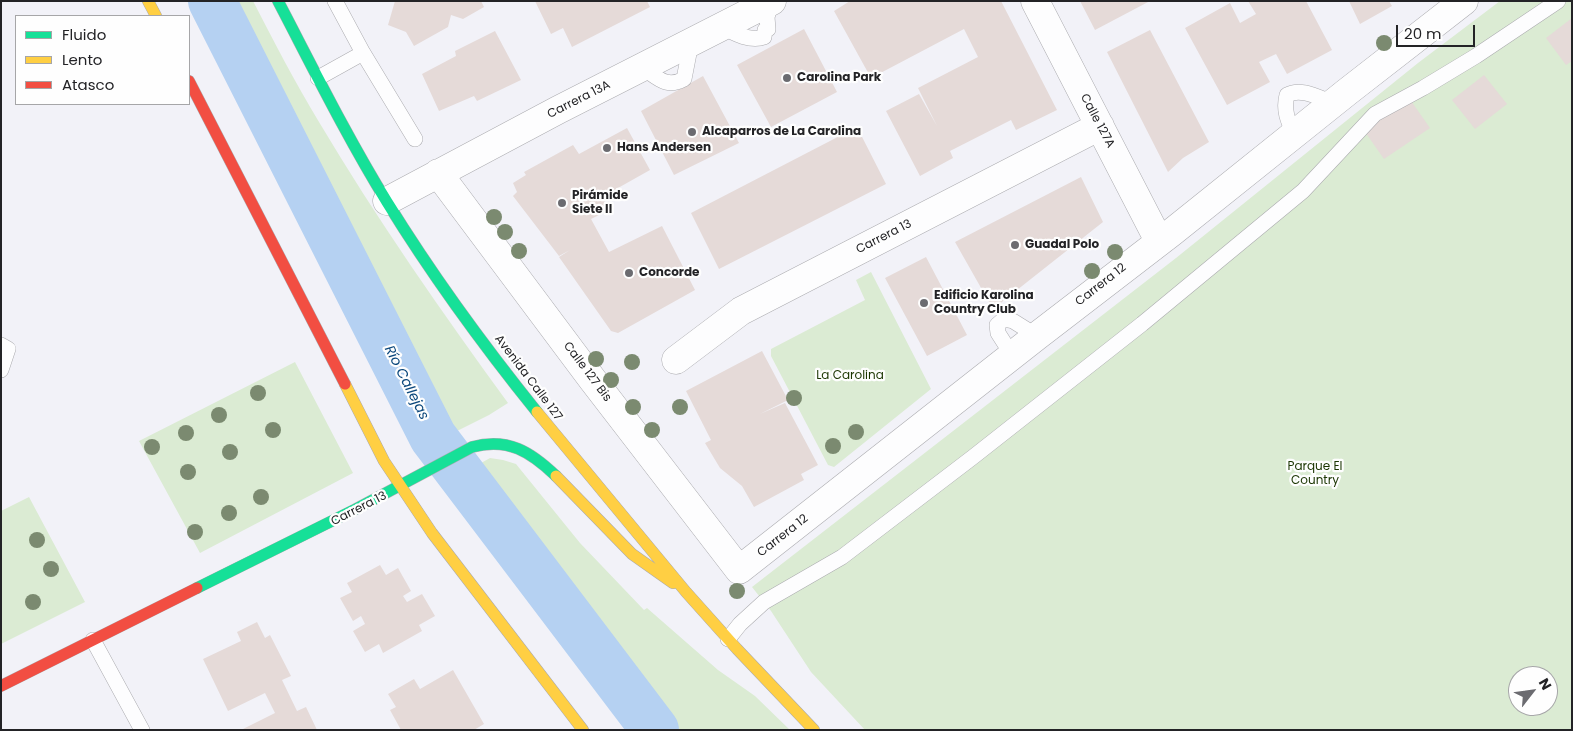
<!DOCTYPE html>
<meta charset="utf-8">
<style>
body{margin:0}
#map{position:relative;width:1573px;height:731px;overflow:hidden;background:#f2f2f8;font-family:Poppins,sans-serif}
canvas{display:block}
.frame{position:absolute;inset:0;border:2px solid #232326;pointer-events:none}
.legend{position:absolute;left:15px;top:15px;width:175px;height:90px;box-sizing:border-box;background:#fefefe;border:1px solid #a6a6a8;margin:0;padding:6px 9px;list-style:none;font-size:15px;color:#232326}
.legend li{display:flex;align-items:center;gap:10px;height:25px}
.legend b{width:25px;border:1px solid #a6a6a8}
.north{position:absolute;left:1508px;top:666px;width:50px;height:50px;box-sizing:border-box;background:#fefefe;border:1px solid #a6a6a8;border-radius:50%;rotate:60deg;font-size:14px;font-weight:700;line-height:20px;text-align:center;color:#232326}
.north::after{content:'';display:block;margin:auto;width:18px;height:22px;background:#6b6b70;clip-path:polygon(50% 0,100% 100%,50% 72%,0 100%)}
.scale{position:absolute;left:1396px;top:25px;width:79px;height:22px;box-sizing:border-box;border:2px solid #232326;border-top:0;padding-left:6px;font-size:15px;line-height:18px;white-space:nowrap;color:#232326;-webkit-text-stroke:4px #fefefe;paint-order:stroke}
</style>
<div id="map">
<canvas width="1573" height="731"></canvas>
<div class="frame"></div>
<ul class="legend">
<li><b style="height:6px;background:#16e098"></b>Fluido</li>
<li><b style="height:6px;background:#ffcf43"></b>Lento</li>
<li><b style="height:6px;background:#f24e42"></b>Atasco</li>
</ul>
<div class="north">N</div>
<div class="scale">20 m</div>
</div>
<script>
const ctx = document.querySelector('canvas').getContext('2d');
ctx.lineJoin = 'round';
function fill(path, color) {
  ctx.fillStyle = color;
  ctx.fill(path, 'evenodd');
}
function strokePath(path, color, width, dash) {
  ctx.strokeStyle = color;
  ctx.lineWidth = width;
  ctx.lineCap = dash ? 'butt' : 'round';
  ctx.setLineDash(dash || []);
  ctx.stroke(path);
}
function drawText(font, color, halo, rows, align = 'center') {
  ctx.font = font + ' Poppins,sans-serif';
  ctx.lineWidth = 4.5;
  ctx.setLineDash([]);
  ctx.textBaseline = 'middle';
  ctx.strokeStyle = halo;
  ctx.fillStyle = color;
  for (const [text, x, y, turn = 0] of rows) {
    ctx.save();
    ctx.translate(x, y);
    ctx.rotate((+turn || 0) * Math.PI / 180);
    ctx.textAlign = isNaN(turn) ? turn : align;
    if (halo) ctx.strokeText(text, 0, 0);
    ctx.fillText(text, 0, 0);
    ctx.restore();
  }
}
fill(new Path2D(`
 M235 1H253C274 42 295 82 319 122 376 218 441 311 508 403L489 415 455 432 371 271Z
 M1500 1H1572V730H865L811 672 771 611 752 587 1176 258 1418 63ZM1518 676H1548V706H1518Z
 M871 272 931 389 834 467 828 465 771 356V349L865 300 856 280Z
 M295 362 353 473 200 553 139 441Z
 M490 458 503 460 516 464 580 543 644 610 647 608 718 670 755 696 790 730H676L524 539 474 467Z
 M29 497 85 602 1 644V511Z`), '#dbebd3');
strokePath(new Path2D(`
 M212 1 433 437 655 730`), '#b5d1f2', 48);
fill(new Path2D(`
 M395 1H481L484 7 463 19 451 15 448 27 414 46 406 32 388 25Z
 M535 1H647L650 7 572 47 563 28 551 34Z
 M850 1H1001L1057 110 1016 130 1011 120 950 151 953 158 920 176 886 111 919 94 937 126 918 88 978 57 964 29 871 78 834 11Z
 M1080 1H1150L1095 30Z
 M1248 1H1306L1332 50 1287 74 1276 54 1259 62 1270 82 1227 105 1185 28 1230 3 1240 23 1256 14Z
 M1349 1H1389L1392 6 1360 24Z
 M1572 18V61L1566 65 1546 38Z
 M804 29 837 92 771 127 737 65Z
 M1150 30 1209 142 1183 158 1168 172 1107 52Z
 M495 31 521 80 477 101 474 96 439 111 422 74 456 56 455 51Z
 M1484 75 1507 104 1475 129 1452 100Z
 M703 76 739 143 674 175 641 111Z
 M1409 98 1430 128 1384 159 1363 129Z
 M857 127 886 184 719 269 691 213Z
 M627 128 650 170 602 197 609 210 591 219 609 252 662 226 695 290 618 333 611 331 559 257 570 250 559 256 513 196 517 192 513 183 526 175 524 172 573 145 579 154Z
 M1081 177 1103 222 993 309 955 242Z
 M926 257 967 335 927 356 885 278Z
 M762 351 788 400 760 414 785 403 818 465 801 474 804 480 754 507 742 486 720 468 705 443 711 440 686 391Z
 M380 565 386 575 398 568 411 591 403 596 407 602 422 594 435 616 419 625 422 631 383 653 379 644 365 652 353 631 365 624 361 616 353 621 340 598 352 592 347 583Z
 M257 622 265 638 270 635 291 676 282 680 297 711 306 707 317 730H241L275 713 265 693 228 711 203 659 241 641 237 632Z
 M453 670 484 724 474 730H401L390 710 396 707 388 694 414 679 420 689Z`), '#e5dad8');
const lane = new Path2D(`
 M335 1 363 53 415 139
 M723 27C735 34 751 42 764 37L765 30 768 29 767 17 772 1
 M643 68C657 77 666 89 684 79L691 43
 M318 78 363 53
 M1294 134C1288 121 1283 110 1287 95 1301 87 1319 98 1333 103
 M1 345 8 349 1 370
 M1012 355 998 333 997 325 1004 319 1013 321 1037 336
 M728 639 740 624 764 602 842 557 973 457 1142 324 1303 191 1375 114 1423 88 1476 56 1558 1
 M93 640 142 730`);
const street = new Path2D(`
 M1035 1 1159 241
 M438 173 592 379 739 570 1037 336 1171 233 1347 92 1464 1
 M387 201 558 110 772 1
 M676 360 741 311 1100 126`);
const fast = new Path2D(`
 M278 1C313 68 347 137 387 202 432 275 483 345 537 412
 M197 588 354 510 472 447C508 437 531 452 556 476`);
const slow = new Path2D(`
 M148 1 156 16
 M345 384 384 461 432 533 583 730
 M537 412 686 592 737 649 814 730
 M556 476 632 554 673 583`);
const jam = new Path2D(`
 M189 81 345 384
 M1 686 197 588`);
strokePath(lane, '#ababaf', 16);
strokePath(street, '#ababaf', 29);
strokePath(fast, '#ababaf', 12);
strokePath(slow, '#ababaf', 12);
strokePath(jam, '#ababaf', 12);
strokePath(lane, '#fdfdfe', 15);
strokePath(street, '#fdfdfe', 28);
strokePath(fast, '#16e098', 11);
strokePath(slow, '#ffcf43', 11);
strokePath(jam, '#f24e42', 11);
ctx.fillStyle = '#7b8a70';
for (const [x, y] of [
 [1384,43],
 [494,217],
 [505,232],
 [519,251],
 [1115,252],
 [1092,271],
 [596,359],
 [632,362],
 [611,380],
 [258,393],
 [794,398],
 [633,407],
 [680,407],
 [219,415],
 [273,430],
 [652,430],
 [856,432],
 [186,433],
 [833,446],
 [152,447],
 [230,452],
 [188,472],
 [261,497],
 [229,513],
 [195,532],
 [37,540],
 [51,569],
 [737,591],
 [33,602]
]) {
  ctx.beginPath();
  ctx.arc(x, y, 8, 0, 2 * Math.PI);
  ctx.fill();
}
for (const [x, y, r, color] of [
 [787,78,5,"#6b6b70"],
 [692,132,5,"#6b6b70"],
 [607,148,5,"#6b6b70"],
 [562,203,5,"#6b6b70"],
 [1015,245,5,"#6b6b70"],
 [629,273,5,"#6b6b70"],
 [924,303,5,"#6b6b70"]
]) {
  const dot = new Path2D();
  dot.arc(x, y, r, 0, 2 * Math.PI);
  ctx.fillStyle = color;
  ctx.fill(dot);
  strokePath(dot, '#fefefe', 2);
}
drawText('bold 12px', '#232326', '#fefefe', [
 ["Carolina Park",797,78],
 ["Alcaparros de La Carolina",702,132],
 ["Hans Andersen",617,148],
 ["Pirámide",572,196],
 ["Siete II",572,210],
 ["Guadal Polo",1025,245],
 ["Concorde",639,273],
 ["Edificio Karolina",934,296],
 ["Country Club",934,310]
], 'left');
drawText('12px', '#232326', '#fefefe', [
 ["Carrera 13A",579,100,-27],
 ["Calle 127A",1097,121,62],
 ["Carrera 13",884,237,-27],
 ["Carrera 12",1101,285,-38],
 ["Calle 127 Bis",587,372,53],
 ["Avenida Calle 127",528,378,53],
 ["Carrera 13",359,509,-27],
 ["Carrera 12",783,536,-38]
]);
drawText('12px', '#1a3500', '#fefefe', [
 ["La Carolina",850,376],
 ["Parque El",1315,467],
 ["Country",1315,481]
]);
drawText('italic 14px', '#0c487c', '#fefefe', [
 ["Río Callejas",406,383,63]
]);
</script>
